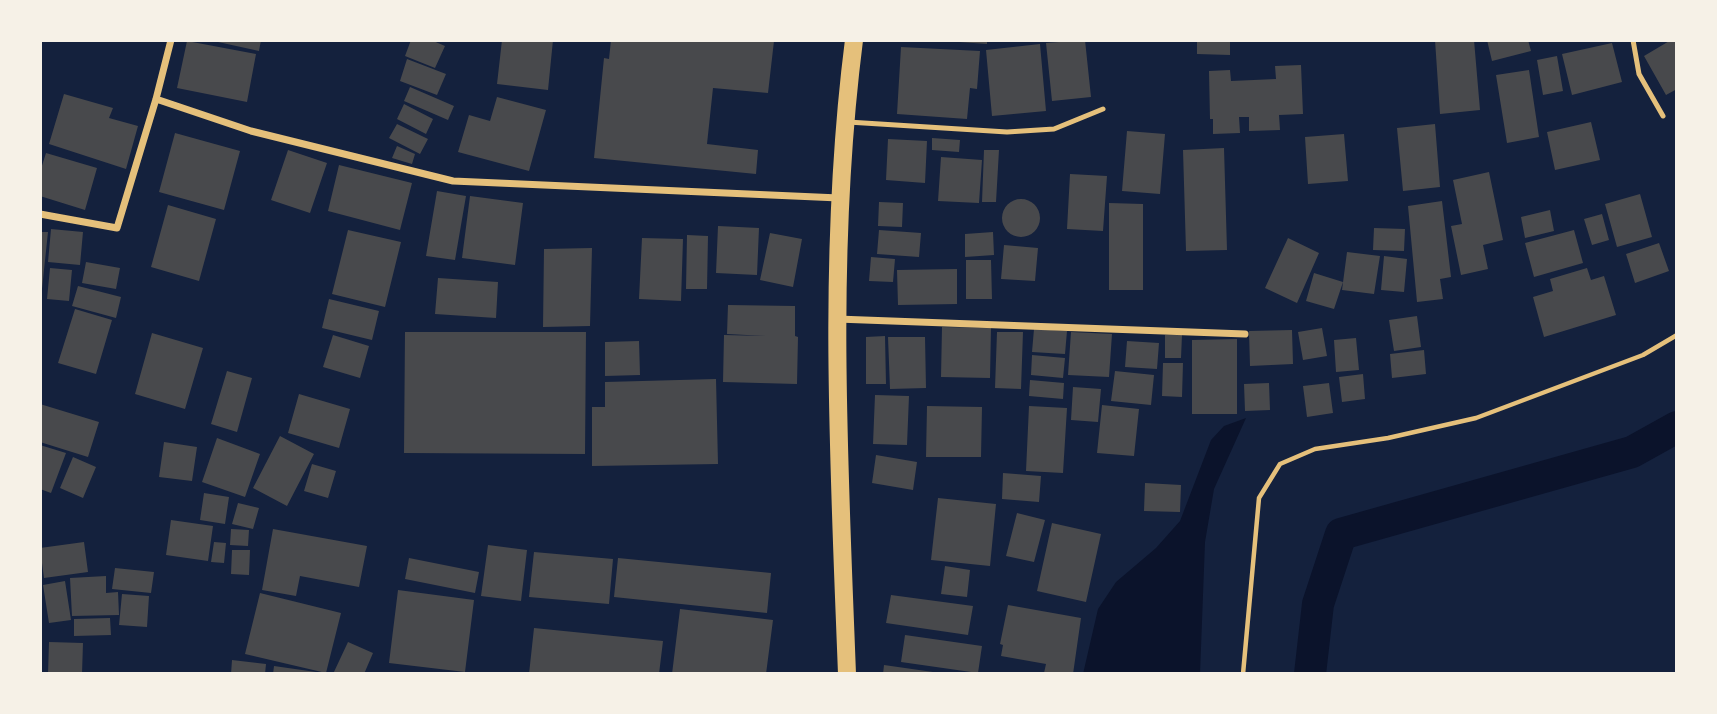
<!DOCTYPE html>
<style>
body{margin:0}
#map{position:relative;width:1717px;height:714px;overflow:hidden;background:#14213d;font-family:Jost,sans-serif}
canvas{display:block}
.frame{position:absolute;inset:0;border:42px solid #f6f1e7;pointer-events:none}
</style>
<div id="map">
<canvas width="1717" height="714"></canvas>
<div class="frame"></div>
</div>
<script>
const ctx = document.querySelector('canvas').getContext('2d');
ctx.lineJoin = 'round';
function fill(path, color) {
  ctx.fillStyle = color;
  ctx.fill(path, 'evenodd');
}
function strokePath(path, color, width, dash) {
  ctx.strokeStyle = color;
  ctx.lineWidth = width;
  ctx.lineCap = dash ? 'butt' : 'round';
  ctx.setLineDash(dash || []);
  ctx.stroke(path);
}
fill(new Path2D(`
 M1246 418 1214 489 1205 542 1200 674H1083L1098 609 1116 582 1156 548 1180 521 1211 440 1224 426Z`), '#0b132b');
strokePath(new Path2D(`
 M1310 674 1318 604 1341 534 1632 452 1677 427`), '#0b132b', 32);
fill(new Path2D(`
 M209 40H261L259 51Z
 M411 40H431L445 46 435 68 405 56Z
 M502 40H553L548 90 497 84Z
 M611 40 774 41 768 93 713 88 707 144 758 150 756 174 594 158 604 58 609 59Z
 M959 40H987V44L959 42Z
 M1085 40 1091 97 1052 101 1046 43Z
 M1197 40H1230V55L1197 54Z
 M1435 40H1474L1480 110 1440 114Z
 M1487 40H1528L1531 51 1492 61Z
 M1671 40H1677V89L1666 95 1644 56Z
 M187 41 256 54 247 102 177 88Z
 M1612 43 1622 82 1572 95 1562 54Z
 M1040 44 1046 111 992 116 986 50Z
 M901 47 980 51 977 89 970 88 967 119 897 114Z
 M1557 56 1563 91 1543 95 1537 60Z
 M407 59 446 74 437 95 400 81Z
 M1301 65 1303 114 1279 115 1280 130 1249 131V117H1239L1240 133 1213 134V119H1210L1209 71 1230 70 1231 81 1276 79 1275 66Z
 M1529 70 1539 137 1507 143 1496 75Z
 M410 87 454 106 448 120 404 101Z
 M64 94 113 108 109 118 138 126 126 169 49 144Z
 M497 97 546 110 529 171 458 152 469 115 490 121Z
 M404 104 433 119 426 134 397 119Z
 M1591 122 1600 160 1555 170 1547 132Z
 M397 124 428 139 420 154 389 138Z
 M1435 124 1440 187 1403 191 1397 128Z
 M1127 131 1165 134 1160 194 1122 191Z
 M175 133 240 151 224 210 159 192Z
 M1344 134 1348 181 1308 184 1305 137Z
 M932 138 960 140 959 152 932 150Z
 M888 139 927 141 925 183 886 180Z
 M397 146 415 154 412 164 392 158Z
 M1224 148 1227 250 1186 251 1183 150Z
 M288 150 327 163 310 213 271 200Z
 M984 150H999L996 202H982Z
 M46 153 97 168 85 210 40 196V172Z
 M941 157 982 160 979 203 938 201Z
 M339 165 412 183 400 230 328 211Z
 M1489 172 1503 240 1483 245 1488 269 1461 275 1451 226 1462 224 1453 180Z
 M1070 174 1107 176 1103 231 1067 229Z
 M437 191 466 196 455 260 426 256Z
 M1640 194 1652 237 1617 247 1605 204Z
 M470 196 523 203 515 265 462 258Z
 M1002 218a19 19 0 1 1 38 0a19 19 0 1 1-38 0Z
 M1442 201 1451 277 1440 279 1443 299 1417 302 1408 206Z
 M879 202 903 203 902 227 878 226Z
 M1109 203 1143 204V290H1109Z
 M168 205 216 219 199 281 151 267Z
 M1550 210 1554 231 1525 238 1521 217Z
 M1602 214 1609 240 1592 245 1584 219Z
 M718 226 759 228 757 275 716 273Z
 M1374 228 1405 229 1404 251 1373 250Z
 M51 229 83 232 80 265 48 262Z
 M348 230 401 242 385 307 332 294Z
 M879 230 921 233 919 257 877 254Z
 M1574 230 1583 263 1534 277 1525 243Z
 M40 232H48L42 289H40Z
 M993 232 994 255 965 257V234Z
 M770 233 802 239 793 287 760 280Z
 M687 235 708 236 707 289H686Z
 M642 238 683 239 681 301 639 299Z
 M1288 238 1319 253 1297 303 1265 288Z
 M1659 243 1669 271 1635 283 1626 254Z
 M1004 245 1038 248 1035 281 1001 279Z
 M592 248 590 326 543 327 544 249Z
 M1347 252 1380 256 1374 294 1342 290Z
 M1384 256 1407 259 1404 292 1381 290Z
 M871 257 895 259 893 282 869 281Z
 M966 260H991L992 299H966Z
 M86 262 120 268 116 289 82 283Z
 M50 268 72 270 69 301 47 299Z
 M1587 268 1591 280 1604 276 1616 315 1544 337 1533 297 1553 291 1550 279Z
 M957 269V304L898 305 897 270Z
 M1314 273 1343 282 1334 309 1306 301Z
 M438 278 498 282 496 318 435 314Z
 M78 286 121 297 116 318 72 306Z
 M329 299 379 311 372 340 322 328Z
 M728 305 795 306V336L798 337 797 384 723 382 724 335 766 336 727 334Z
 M75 309 112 320 96 374 58 363Z
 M1417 316 1421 347 1394 351 1389 320Z
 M942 327 991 328 990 378 941 377Z
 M1322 328 1327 356 1303 360 1298 332Z
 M1034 329 1067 331 1065 354 1032 352Z
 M1292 330 1293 364 1250 366 1249 331Z
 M405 332H586L585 454 404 453Z
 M997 332H1023L1021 389 995 388Z
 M1071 332 1112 334 1109 377 1068 375Z
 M152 333 203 348 185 409 135 394Z
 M333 335 369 346 360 378 323 367Z
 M1165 335H1182L1181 358H1165Z
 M885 336 886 384H866V337Z
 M888 337H925L926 388 890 389Z
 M1356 338 1359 370 1336 372 1334 340Z
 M1237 339V414H1192V340Z
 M639 341 640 375 605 376V342Z
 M1127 341 1159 343 1157 369 1125 367Z
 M1424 350 1426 374 1392 378 1390 354Z
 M1032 355 1065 358 1063 378 1031 375Z
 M1163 363H1183L1182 397 1162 396Z
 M227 371 252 378 237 432 211 424Z
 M1115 371 1154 375 1151 405 1111 401Z
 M1363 374 1365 399 1342 402 1339 377Z
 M716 379 718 464 592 466V407H605V382Z
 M1030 380 1064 383 1063 399 1029 396Z
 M1269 383 1270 410 1245 411 1244 384Z
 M1329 383 1333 413 1307 417 1303 386Z
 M1073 387 1101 389 1098 422 1071 420Z
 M299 394 350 409 339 448 288 433Z
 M875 395 909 396 907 445 873 444Z
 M40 404 99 422 88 457 40 442Z
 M1102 405 1139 409 1134 456 1097 453Z
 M927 406 982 407 981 457H926Z
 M1029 406 1067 408 1063 473 1026 471Z
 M280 436 314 454 287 506 253 488Z
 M217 438 260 454 245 497 202 482Z
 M164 442 197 447 192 481 159 477Z
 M40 445 66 453 51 493 40 489Z
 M876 455 917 462 913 490 872 483Z
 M73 457 96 467 83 498 60 488Z
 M312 464 336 471 328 498 304 491Z
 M1003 473 1041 476 1039 502 1002 499Z
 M1145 483 1181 485 1180 512 1144 511Z
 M204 493 229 497 225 524 200 520Z
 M938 498 996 504 990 566 931 560Z
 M238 503 259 508 253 529 232 524Z
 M1017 513 1045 520 1034 562 1006 556Z
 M171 520 213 526 208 561 166 555Z
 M1052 523 1101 534 1086 602 1037 591Z
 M231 529 249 530 248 546 230 545Z
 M273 529 367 546 359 587 300 576 296 596 262 590Z
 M84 542 88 572 44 578 40 548Z
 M214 542 226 543 224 563 211 562Z
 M488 545 527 550 521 601 481 596Z
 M232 550H250L249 575 231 574Z
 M534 552 613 559 609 604 529 597Z
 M409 558 479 572 475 593 405 579Z
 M618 558 771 573 767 613 614 597Z
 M945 566 970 570 967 597 941 594Z
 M115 568 154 572 151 593 112 589Z
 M106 576V593L118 592 119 615 72 616 70 578Z
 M65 581 71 620 49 623 43 585Z
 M398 590 474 600 465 672 389 663Z
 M260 593 341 613 326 673 245 654Z
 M122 594 149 596 147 627 119 625Z
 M891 595 973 606 968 635 886 623Z
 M1008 605 1081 618 1073 674 1044 673 1046 664 1001 656 1003 645 1000 644Z
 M680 609 773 620 766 674H672Z
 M110 618 111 635 74 636V619Z
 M534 628 663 641 659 674H529Z
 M905 635 982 646 978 673 901 662Z
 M49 642 83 643 82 674H48Z
 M348 642 373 653 364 674H333Z
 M232 660 266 664 265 674H231Z
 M884 665 933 672V674H883Z
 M274 666 316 672 315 674H273Z`), '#48494c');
strokePath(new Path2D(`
 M1243 674 1259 498 1280 464 1315 449 1388 438 1476 418 1643 355 1677 335`), '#e5c07b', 4.5);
strokePath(new Path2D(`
 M1633 40 1639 74 1663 116
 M848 122 1007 132 1054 129 1103 109`), '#e5c07b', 5);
strokePath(new Path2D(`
 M156 99 251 131 453 181 839 198
 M40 214 117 228 156 99 171 40
 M837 319 1245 334`), '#e5c07b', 7);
strokePath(new Path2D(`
 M847 674C839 462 827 251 854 40`), '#e5c07b', 18);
</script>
